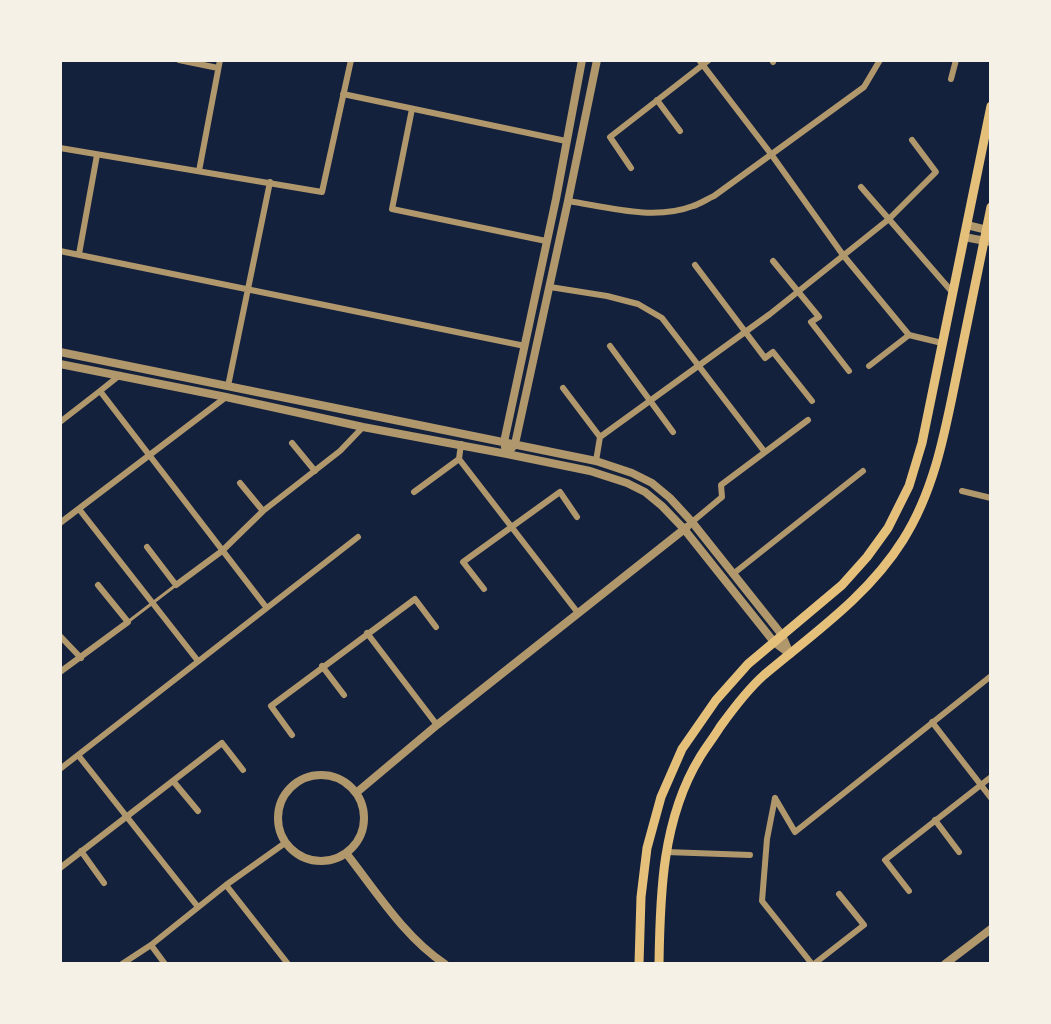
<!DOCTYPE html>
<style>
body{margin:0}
#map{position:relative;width:1051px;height:1024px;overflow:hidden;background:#14213d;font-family:"IBM Plex Sans",sans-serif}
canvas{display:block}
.frame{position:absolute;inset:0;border:62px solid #f6f1e7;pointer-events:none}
</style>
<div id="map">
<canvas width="1051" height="1024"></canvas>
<div class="frame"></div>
</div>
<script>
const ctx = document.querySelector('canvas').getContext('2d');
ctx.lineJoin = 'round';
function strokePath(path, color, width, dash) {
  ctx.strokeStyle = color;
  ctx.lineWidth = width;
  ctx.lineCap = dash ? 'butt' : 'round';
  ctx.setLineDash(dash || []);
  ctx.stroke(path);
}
strokePath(new Path2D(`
 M129 621 176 585`), '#b1986c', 3);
strokePath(new Path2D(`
 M179 60 218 68
 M699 60 771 154 843 255 909 335
 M772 60 773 62
 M951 79 956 60
 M343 94 566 141
 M657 100 680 131
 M412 109 392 209 546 241
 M60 148 322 192 351 60
 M631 168 610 137 709 60
 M199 171 220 60
 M861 187 953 293
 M568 201C607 207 654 221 693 206 700 204 707 199 714 196L864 87 880 60
 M60 251 525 346
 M79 254 97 155
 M773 261 819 317 811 322 849 371
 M695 265 765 358 773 352 812 401
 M550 287 607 296 638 304 662 318 764 451
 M909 335 942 343
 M610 346 673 432
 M869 366 909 335
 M228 386 270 182
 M563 388 600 437 596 461
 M100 391 120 375
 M60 422 100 391 266 607
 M600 437 770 314 889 219 936 172 912 140
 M292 443 315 471
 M459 459 578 613
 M240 483 263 511
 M962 491 991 498
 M414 492 459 459 461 444
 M79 509 198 661
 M692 522 722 497 721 485 808 420
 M60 523 226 397
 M147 547 176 585 222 551 263 511 340 451 363 427
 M733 574 863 471
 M484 589 463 562 560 492 577 517
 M367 633 437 725
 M60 636 81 658
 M322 666 344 695
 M60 672 128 622 98 585
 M932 722 991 798
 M292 735 271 706 415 599 436 627
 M78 755 198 907
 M60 769 358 537
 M173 781 198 811
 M775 798 795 832 991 676
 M775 798 767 839 762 901 812 964
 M935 820 959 852
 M81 851 104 883
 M666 852 750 855
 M60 868 222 743 243 770
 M226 885 288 964
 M909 891 885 860 991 777
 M151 945 165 964
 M122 964 151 945 226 885 285 843
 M814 964 864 925 839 894`), '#b1986c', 6);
strokePath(new Path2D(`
 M967 225 991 231
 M964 237 991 242
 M60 352 596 461 632 473 652 483 670 498 692 522 782 635 790 654
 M60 364 226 397 363 427 507 454 590 471 627 483 645 492 662 506 684 529 774 642 790 654
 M505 447 504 442 556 199 582 60
 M511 449 515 444 568 201 597 60
 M278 818a43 43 0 1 1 86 0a43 43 0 1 1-86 0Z
 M356 793 437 725 687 527
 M346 853C375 890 405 938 445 964
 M945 964 991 929`), '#b1986c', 8);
strokePath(new Path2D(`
 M639 964 641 897 647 848 661 797 682 749 716 700 748 664 842 585 867 557 888 528 909 486 922 443 991 106
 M659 964C660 894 662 819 700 757 706 747 714 737 720 727 733 709 747 690 764 675 814 633 868 596 903 540 936 488 946 426 958 368 969 314 980 261 991 207`), '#e5c07b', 9);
</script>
